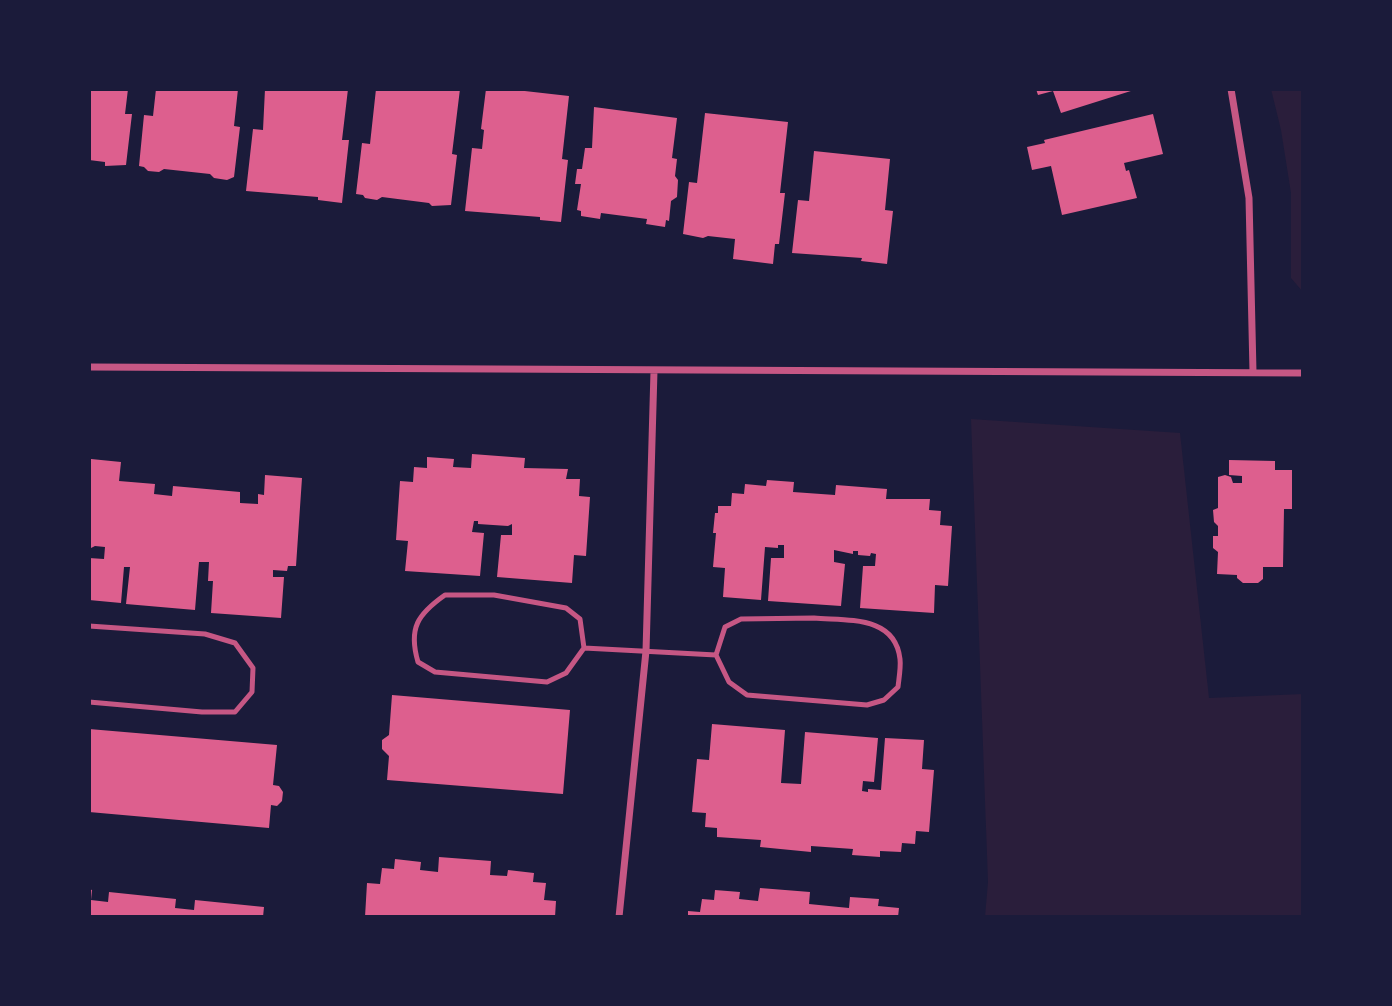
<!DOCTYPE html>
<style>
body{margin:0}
#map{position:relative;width:1392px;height:1006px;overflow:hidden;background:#1b1b3a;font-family:"DM Sans",sans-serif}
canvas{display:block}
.frame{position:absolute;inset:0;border:91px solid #1b1b3a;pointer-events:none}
</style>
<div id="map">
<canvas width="1392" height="1006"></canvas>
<div class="frame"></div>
</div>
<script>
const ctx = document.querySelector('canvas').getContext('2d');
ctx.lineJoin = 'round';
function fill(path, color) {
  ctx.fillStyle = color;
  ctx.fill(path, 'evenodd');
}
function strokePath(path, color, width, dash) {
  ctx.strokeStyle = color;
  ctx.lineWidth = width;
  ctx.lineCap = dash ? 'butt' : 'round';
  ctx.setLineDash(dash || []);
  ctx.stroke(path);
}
fill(new Path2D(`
 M1271 89H1303V292L1291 278V193L1281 130Z
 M971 419 1180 433 1209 698 1303 694V917H985L988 882Z`), '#2a1e3b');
fill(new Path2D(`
 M89 89H128L125 114H132L126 165 105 166V162L89 160Z
 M156 89H238L234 126 240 127 234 177 227 180 214 178 210 174 164 169 159 172 148 171 144 167 139 166 144 115 153 116Z
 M265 89H348L342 140H349L342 203 318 200V197L246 191 253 129 263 130Z
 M376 89H460L452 154 457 155 451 205 432 206 429 203 382 197 377 200 365 198 363 195 356 194 362 143 370 144Z
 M486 89H507L569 96 562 159 568 160 561 222 540 220V217L465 211 472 148 482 149 484 130 481 129Z
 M1036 89H1134V90L1061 113 1053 91 1038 95Z
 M594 107 677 118 672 158 677 159 675 176 678 180 677 197 671 201 669 221 666 220 665 227 646 224 647 219 601 213 600 219 581 216V211L577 210 581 184H575L577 169H582L585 148H592Z
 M705 113 788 122 780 193H785L779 244H775L773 264 733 259 735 239 708 236 703 238 683 234 689 182 697 183Z
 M1153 114 1163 154 1124 163 1126 171 1129 170 1137 198 1062 215 1051 166 1032 170 1027 147 1045 143 1044 140Z
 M814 151 890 159 885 210 893 211 887 264 861 261 862 258 792 253 798 200 809 201Z
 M472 454 525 458 524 468 568 469 566 479H580L579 496 590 497 586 556 574 555 572 583 497 577 501 535H512V524L508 526 478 524V521H474L472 532 484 533 480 576 405 571 408 541 396 540 400 481 413 482 414 467 427 468V457L454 459 453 467 471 468Z
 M91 459 121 462 119 481 155 484 154 494 172 496 173 486 240 492V503L258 504V494L264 495 265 475 302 478 296 566H288L287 571 273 570V577H284L281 618 211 613 213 581H208L209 562H199L195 610 126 604 130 567H124L121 603 89 600V558L104 559 105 547 95 546 89 549Z
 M1229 460 1275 461V470H1292V509H1284L1283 567H1263V579L1258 583H1243L1237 578V575L1217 574 1218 552 1213 548V536H1218V526L1214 522 1213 510 1218 508V477L1225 475 1231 477 1233 483H1242V476L1229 475Z
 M767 480 794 482 793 492 835 495 836 485 887 489 886 499H930L929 510 941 511 940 525 952 526 948 586 935 585 934 613 860 608 863 566H875L876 554 871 553 870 556 858 555V551H853V554L834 550V562L845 564 841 606 768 601 771 558H784V545H778V548L765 547 761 600 723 597 725 568 713 567 716 533H713L715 513H718V506H731L732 493 744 494 745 484 766 486Z
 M392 695 570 710 563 794 387 780 389 756 382 749V740L389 735Z
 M712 724 785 730 781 783 801 784 805 732 878 738 874 782 863 781 862 791 868 792V789L881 790 885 738 924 740 922 769 934 770 929 832 916 831 915 844 902 843 901 852 880 851V857L852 855 853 849 811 846V852L760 847 761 840 717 837V828L705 827 706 813 692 812 697 759 709 760Z
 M89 729 277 745 273 785 279 786 283 792 282 801 277 806 271 805 269 828 89 812Z
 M439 857 491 861 490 875 507 876 508 870 534 873 533 882 546 883 544 900 556 901 555 917H365L367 883 380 884 382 868 394 869 395 859 421 862 420 870 438 872Z
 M760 888 810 892 809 904 849 908 850 897 879 899 878 906 899 908 898 917H688V911L700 912 702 899 714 900 715 890 740 892 739 899 758 901Z
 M89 889 92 890 91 900 108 902 109 892 176 899 175 908 194 910 195 900 264 907 263 917H89Z`), '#dd5f8e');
strokePath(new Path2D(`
 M445 595H494L566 608 580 619 584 648 566 673 547 682 435 672 418 662C408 628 418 614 445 595Z
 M814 618C847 621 895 615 900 659 901 667 899 678 898 687L884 700 867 705 747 695 729 682 716 655 725 627 741 619Z
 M89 626 205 634 235 643 253 668 252 692 235 712H202L89 702
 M584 648 716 655`), '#c65784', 5);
strokePath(new Path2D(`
 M1231 89 1249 198 1253 372
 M89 367 1303 373
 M619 917 646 651 654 371`), '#c65784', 7);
</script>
